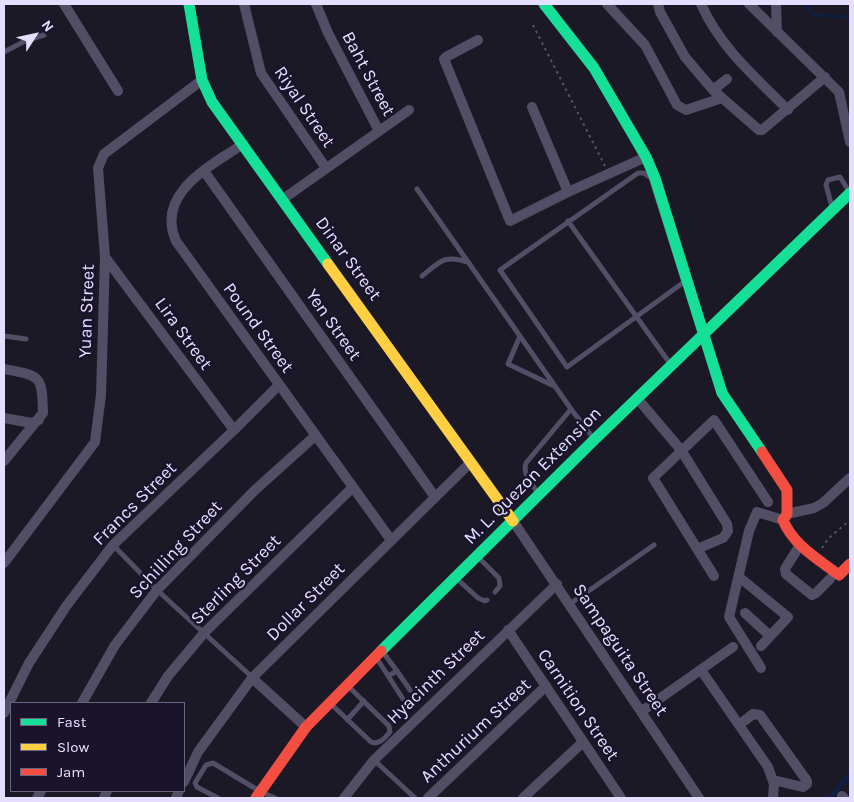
<!DOCTYPE html>
<style>
body{margin:0}
#map{position:relative;width:854px;height:802px;overflow:hidden;background:#1c1926;font-family:Karla,sans-serif}
canvas{display:block}
.frame{position:absolute;inset:0;border:5px solid #e5defe;pointer-events:none}
.legend{position:absolute;left:10px;top:702px;width:175px;height:90px;box-sizing:border-box;background:#19132c;border:1px solid #6b6480;margin:0;padding:6px 9px;list-style:none;font-size:15px;color:#e5defe}
.legend li{display:flex;align-items:center;gap:10px;height:25px}
.legend b{width:25px;border:1px solid #6b6480}
.north{position:absolute;left:10px;top:10px;width:50px;height:50px;-webkit-text-stroke:4px #19132c;paint-order:stroke;rotate:55deg;font-size:14px;font-weight:700;line-height:20px;text-align:center;color:#e5defe}
.north::after{content:'';display:block;margin:auto;width:18px;height:22px;background:#e5defe;clip-path:polygon(50% 0,100% 100%,50% 72%,0 100%)}
</style>
<div id="map">
<canvas width="854" height="802"></canvas>
<div class="frame"></div>
<ul class="legend">
<li><b style="height:6px;background:#16e098"></b>Fast</li>
<li><b style="height:6px;background:#ffcf43"></b>Slow</li>
<li><b style="height:6px;background:#f24e42"></b>Jam</li>
</ul>
<div class="north">N</div>
</div>
<script>
const ctx = document.querySelector('canvas').getContext('2d');
ctx.lineJoin = 'round';
function fill(path, color) {
  ctx.fillStyle = color;
  ctx.fill(path, 'evenodd');
}
function strokePath(path, color, width, dash) {
  ctx.strokeStyle = color;
  ctx.lineWidth = width;
  ctx.lineCap = dash ? 'butt' : 'round';
  ctx.setLineDash(dash || []);
  ctx.stroke(path);
}
function drawText(font, color, halo, rows, align = 'center') {
  ctx.font = font + ' Karla,sans-serif';
  ctx.lineWidth = 5;
  ctx.setLineDash([]);
  ctx.textBaseline = 'middle';
  ctx.strokeStyle = halo;
  ctx.fillStyle = color;
  for (const [text, x, y, turn = 0] of rows) {
    ctx.save();
    ctx.translate(x, y);
    ctx.rotate((+turn || 0) * Math.PI / 180);
    ctx.textAlign = isNaN(turn) ? turn : align;
    if (halo) ctx.strokeText(text, 0, 0);
    ctx.fillText(text, 0, 0);
    ctx.restore();
  }
}
fill(new Path2D(`
 M850 771V778L832 798H827Z`), '#0e1e47');
strokePath(new Path2D(`
 M804 4 814 15 850 17`), '#0e1e47', 2.5);
strokePath(new Path2D(`
 M533 25 605 166
 M822 548 829 538 850 520`), '#4c5767', 2, [2.5, 4]);
strokePath(new Path2D(`
 M4 52 25 41 44 35
 M638 173H644L651 178 684 282 567 367 500 270Z
 M417 189 571 409 594 439
 M832 207 826 185 828 180 840 177 850 193
 M568 221 671 365
 M422 276C440 262 444 254 467 262
 M4 336 26 339
 M520 336 508 364 554 386
 M538 493C532 484 522 474 526 463L571 409
 M113 545 157 590 252 677
 M477 556 499 578 500 586 495 592
 M455 577 478 598 485 601 487 600
 M570 604 654 545
 M382 651 397 671
 M376 657 403 699
 M388 676 397 671 410 690
 M331 704 371 742C379 745 385 738 390 732L389 726 347 685
 M347 720 364 701
 M374 760 415 798
 M218 798 197 787 195 783 206 765 213 763 261 792 275 798`), '#524e66', 5);
strokePath(new Path2D(`
 M64 4 118 91
 M244 4 261 73 326 168
 M316 4 328 33 379 131
 M607 4 645 45 677 105 686 110 722 98
 M658 4 660 12 685 57 713 90 759 130H762L825 77
 M701 4C720 47 755 77 788 110
 M749 4 839 92 850 142
 M776 4 777 32
 M478 40 446 57 444 59 510 221 568 192 646 157
 M713 90 727 79
 M532 107 568 192
 M243 144C211 166 155 193 176 241L391 540
 M204 171 435 497
 M283 199 409 110
 M105 257 234 430
 M4 369C41 376 42 375 43 413L4 461
 M637 398 681 450 727 524 728 531 723 538 697 549
 M4 418 32 423 39 420
 M787 514 814 508 823 503 850 478
 M513 521 699 798
 M800 545 785 569 786 574 812 595 816 593 830 579
 M4 563 95 442 101 395 105 257 98 168 104 154 202 80
 M714 576 653 478 714 420 768 502
 M739 577 788 617 761 646
 M745 613 770 636
 M508 630 621 798
 M761 668 729 617 749 531 757 512 783 520
 M701 670 768 767 774 784 773 798
 M252 678 306 727
 M82 703 115 645 157 590 254 491 315 436
 M151 703 168 676 204 633 353 487
 M642 711 733 647
 M4 713 29 663 67 605 113 545 234 430 279 385
 M739 725 753 714 760 715 807 781V784L803 787 773 780
 M184 782 198 752 252 678 471 462
 M842 796 844 798
 M37 798 41 791
 M104 798 107 791
 M176 798 179 791
 M344 798 374 760 557 584
 M428 798 546 686
 M523 798 583 742`), '#524e66', 10);
strokePath(new Path2D(`
 M189 4 202 80 212 102 328 264
 M544 4 594 68 646 157 655 178 722 393 762 452
 M381 651 595 439 850 193`), '#16e098', 11);
strokePath(new Path2D(`
 M328 264 513 521`), '#ffcf43', 11);
strokePath(new Path2D(`
 M762 452 787 490V514L783 520C793 545 818 559 839 575L850 564
 M256 798 306 727 381 651`), '#f24e42', 11);
drawText('18px', '#e5defe', '#19132c', [
 ["Baht Street",368,74,62],
 ["Riyal Street",304,107,56],
 ["Dinar Street",348,259,54],
 ["Yuan Street",87,311,-88],
 ["Yen Street",333,325,55],
 ["Pound Street",258,328,54],
 ["Lira Street",183,334,54],
 ["M. L. Quezon Extension",533,476,-45],
 ["Francs Street",135,504,-45],
 ["Schilling Street",176,550,-47],
 ["Sterling Street",236,580,-45],
 ["Dollar Street",306,602,-45],
 ["Sampaguita Street",620,650,56],
 ["Hyacinth Street",436,677,-44],
 ["Carnition Street",578,705,56],
 ["Anthurium Street",476,731,-43]
]);
</script>
